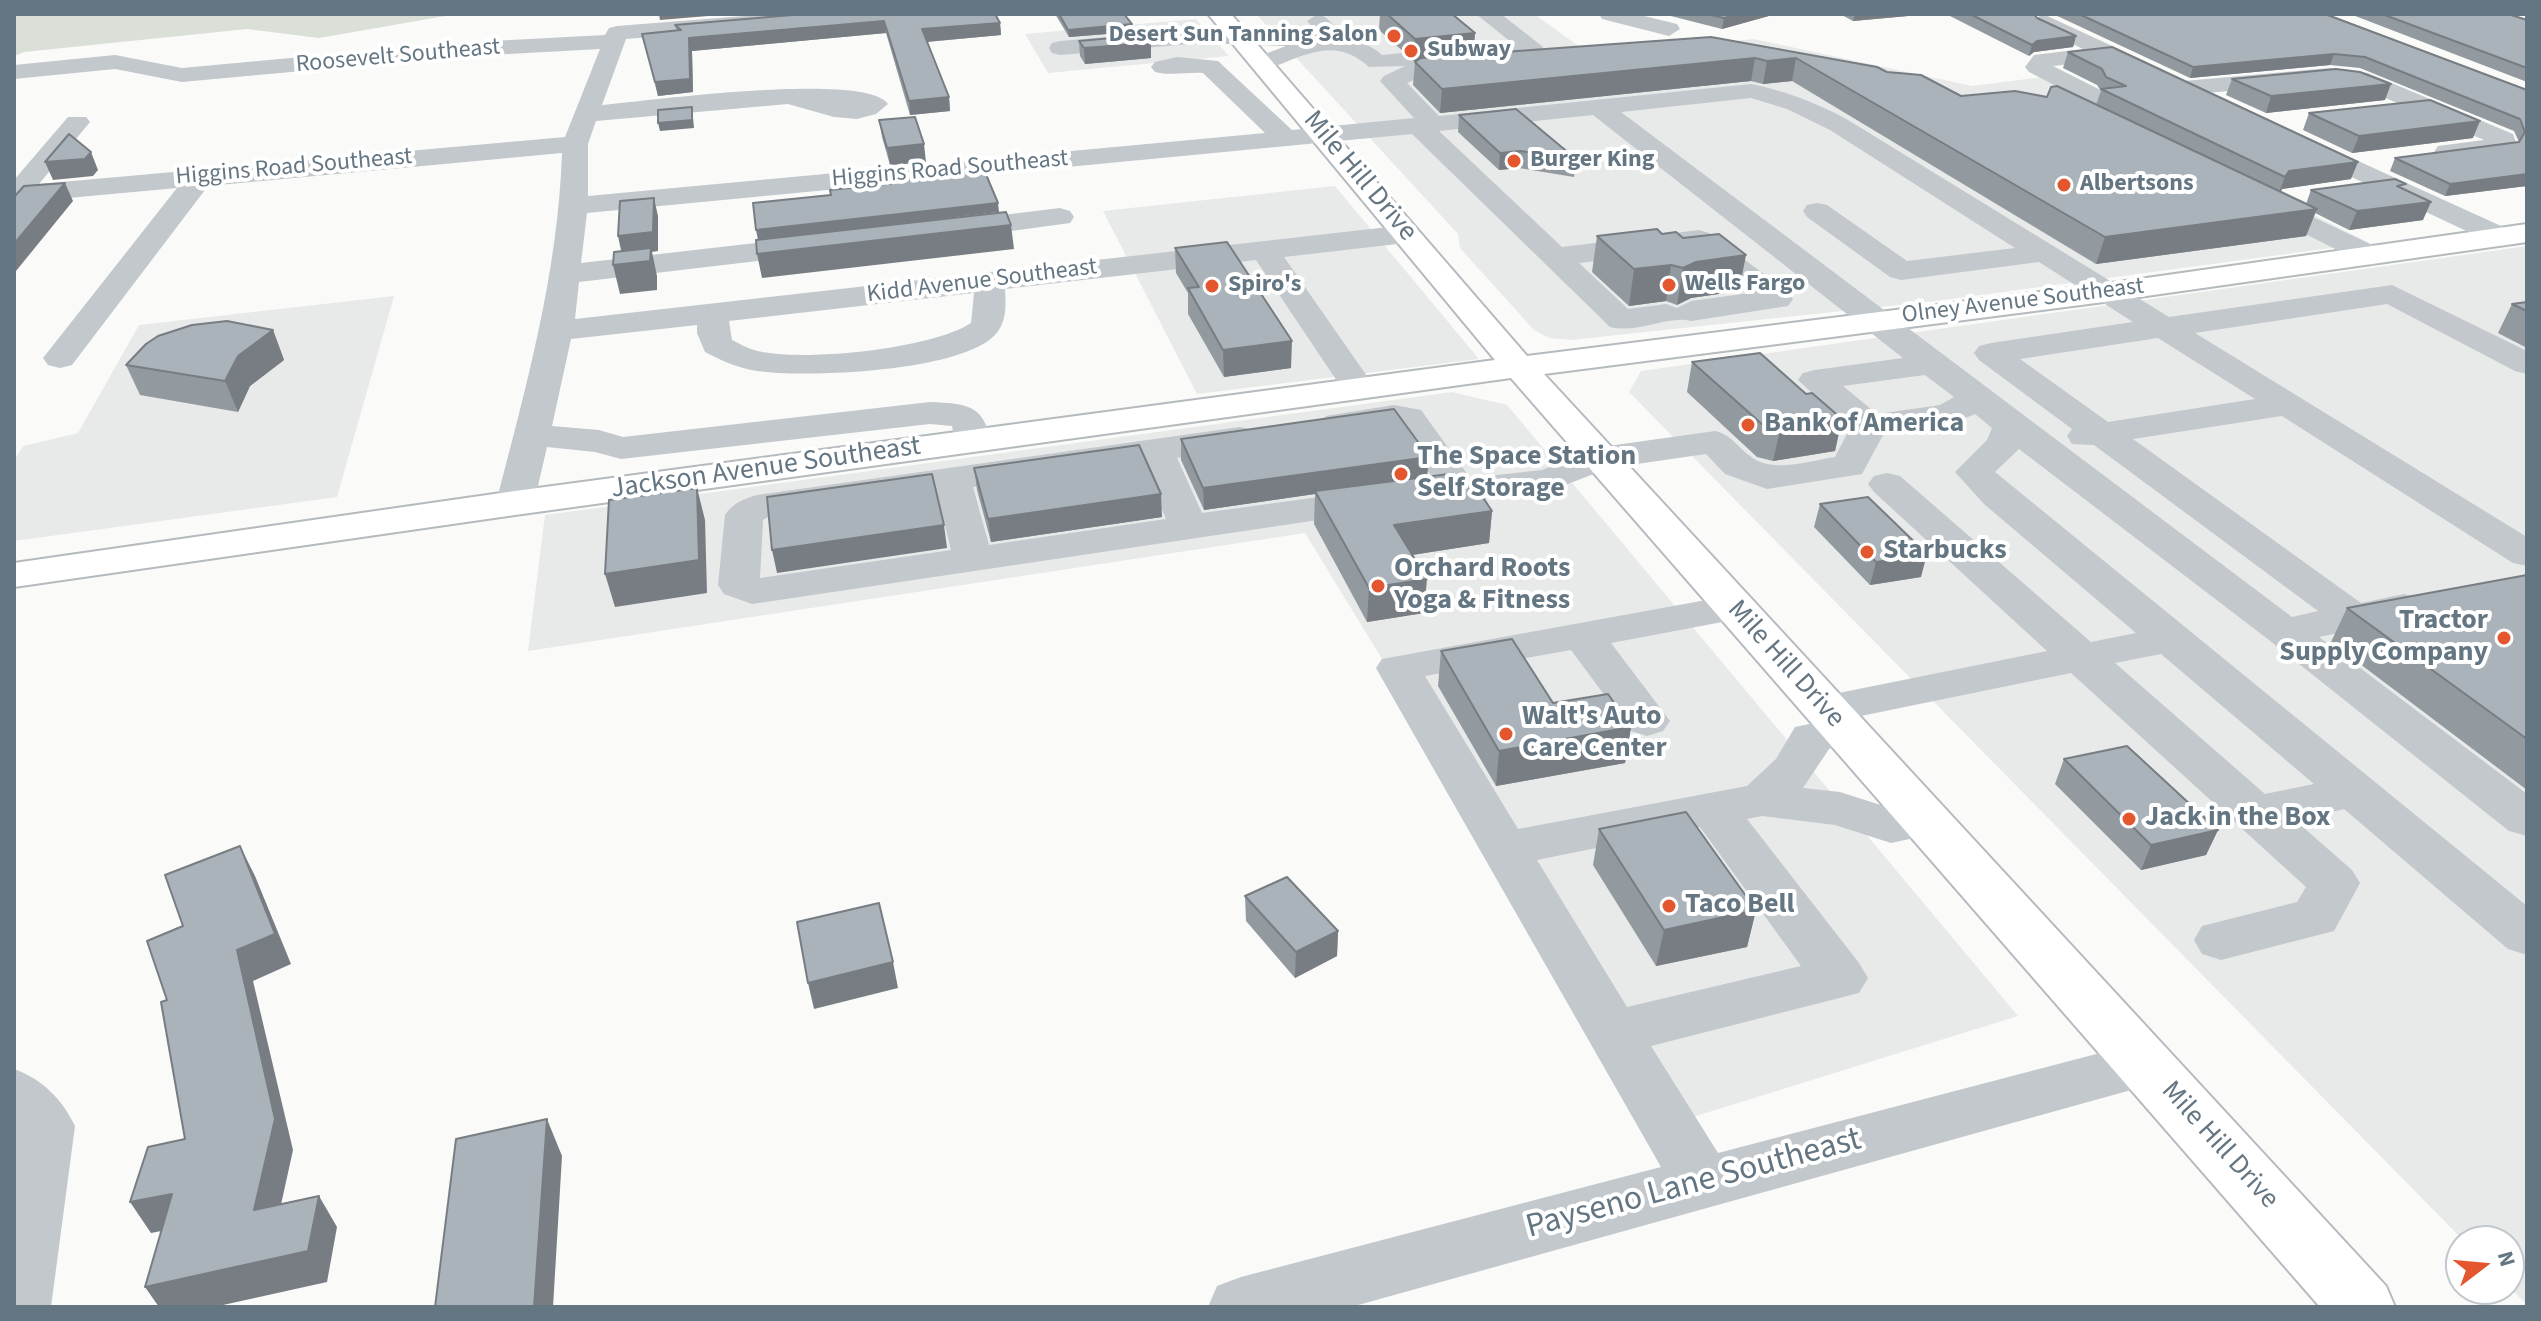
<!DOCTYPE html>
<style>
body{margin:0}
#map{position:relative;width:2541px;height:1321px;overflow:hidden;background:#fafaf8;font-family:"Source Sans 3",sans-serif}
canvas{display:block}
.frame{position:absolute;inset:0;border:16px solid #657683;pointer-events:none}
.north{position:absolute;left:2445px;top:1225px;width:80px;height:80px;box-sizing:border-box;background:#fff;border:2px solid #c1c8cd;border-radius:50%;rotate:74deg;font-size:22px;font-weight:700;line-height:32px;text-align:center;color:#657683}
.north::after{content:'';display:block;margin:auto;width:28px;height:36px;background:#e4572e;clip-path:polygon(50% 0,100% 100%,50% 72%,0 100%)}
</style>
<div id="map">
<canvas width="2541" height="1321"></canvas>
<div class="frame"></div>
<div class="north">N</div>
</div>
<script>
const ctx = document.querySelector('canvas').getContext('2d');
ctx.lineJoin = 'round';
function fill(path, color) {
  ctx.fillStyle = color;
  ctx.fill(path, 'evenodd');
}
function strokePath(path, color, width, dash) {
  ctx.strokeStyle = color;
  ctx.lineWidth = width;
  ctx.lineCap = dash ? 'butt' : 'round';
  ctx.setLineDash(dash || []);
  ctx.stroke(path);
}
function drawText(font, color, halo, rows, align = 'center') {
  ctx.font = font + ' "Source Sans 3",sans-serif';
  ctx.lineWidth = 8;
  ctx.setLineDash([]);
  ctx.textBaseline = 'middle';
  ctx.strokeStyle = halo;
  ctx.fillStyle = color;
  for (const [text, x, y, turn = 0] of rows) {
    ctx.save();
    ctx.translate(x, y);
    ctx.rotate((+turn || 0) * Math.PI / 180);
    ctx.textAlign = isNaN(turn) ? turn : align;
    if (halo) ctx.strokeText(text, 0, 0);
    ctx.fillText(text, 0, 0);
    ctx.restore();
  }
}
fill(new Path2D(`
 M1256 14H1534L1591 55 1754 39 1972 86 2043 77 2369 243 1936 301 1571 340 1549 338 1534 330 1460 248 1458 234Z
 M1196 19 1229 56 1048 73 1025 34Z
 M1335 186 1479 359 1197 394 1103 211Z
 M2527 246V1305L2509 1287V1241H2464L1629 392 1641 371Z
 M394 296 337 497 14 541V461L23 446 78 433 139 325Z
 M1452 392 1507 405 2018 1016 1667 1125 1305 533 528 651 545 515Z`), '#e8e9e9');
fill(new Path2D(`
 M14 14H457L319 38 247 29 24 52 14 56Z`), '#dadfd7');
const major = new Path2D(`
 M1208 14H1231L1527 356 2104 284 2527 224V242L2104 302 1544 374 2386 1286 2395 1307H2320L1511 378 515 515 14 587V563L515 491 1495 360Z`);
strokePath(major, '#b5babe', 4);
fill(new Path2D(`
 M770 14H861L850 20 626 39 602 105C646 101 866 71 888 104L876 114 857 119 834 117 788 104 596 121 588 144V196L1265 133 1203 73C1188 72 1169 76 1155 72L1151 67 1155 62 1177 57 1218 61 1292 130 1414 118 1380 81 1384 76 1405 66 1369 67C1341 42 1318 49 1286 62 1275 66 1266 71 1255 68L1251 63 1255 58 1286 46 1202 43 1060 55 1052 53 1049 48 1052 43 1060 41 1202 29 1319 34 1307 21 1318 14C1332 18 1336 32 1348 38 1361 44 1370 44 1382 55L1511 42 1476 14H1501L1543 47 1540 52 1532 54 1474 59 1484 66 1480 71 1419 78 1407 83 1439 116 1751 84C1786 91 1817 103 1848 120L2169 317 2392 285 2527 351V374L2515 371 2387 304 2195 333 2527 537V566L2513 563 2282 416 2133 439 2361 603 2404 594 2419 598 2425 607 2419 616 2319 637 2527 794V836L2509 831 2269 640 2019 449 1995 472 2527 906V955L2508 949 2344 809 2296 821 2352 870 2360 883 2334 931 2221 960 2202 954 2194 940 2202 926 2297 902 2306 887 2071 673 1851 718 1861 721 1868 731 1861 741 1829 749 1803 788 1840 792 1893 809 1924 803 1942 808 1949 820 1942 832 1891 843 1835 825 1762 816 1747 819 1859 963 1868 978 1859 993 1651 1046 1718 1153 2146 1041 2167 1048 2175 1064 2167 1080 1351 1307H1208L1217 1286 1241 1277 1661 1167 1376 668 1382 659 1734 595 1749 599 1755 608 1749 617 1611 643 1670 721 1663 731 1647 736 1631 731 1571 650 1425 676 1518 829 1747 786 1776 759 1795 727 1819 722 1809 719 1802 709 1809 699 2047 651 1874 492 1868 484 1874 476 1887 473 1900 476 2091 642 2136 633 1984 504 1955 472 1987 440 1992 428 1975 414 1949 425 1883 435 1862 474 1767 489 1725 474 1706 454 1609 468 1550 491 1372 512 752 604 724 594 718 585 725 515C733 503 743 499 757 495L1240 427 1253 430 1258 438 1253 446 1177 458 1202 513 1435 481 1396 427 1339 435 1326 432 1321 424 1326 416 1394 405 1421 410 1470 478 1542 470 1601 447 1715 431C1732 435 1736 446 1750 456 1772 474 1809 461 1835 457L1850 428 1798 380 1803 373 1815 370 1903 358 1593 115 1439 131 1562 247 1699 230 1709 233 1788 292 1793 299 1788 306 1691 321C1669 315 1637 334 1610 327L1412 134 587 213 581 263 817 236 827 239 832 245 827 251 817 254 579 282 575 319 1406 225 1416 228 1421 234 1416 240 1406 243 1284 257 1376 389 1371 396 1359 399 1347 396 1256 260 1005 289C1006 305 1007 322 995 335 960 372 806 378 757 371 738 368 722 361 705 352L697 333V325L571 339 552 426 599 430 623 437 930 402C965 404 983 403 991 441L986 449 973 452 960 449 955 441 952 426 930 424 621 459 595 452 547 447 534 503 529 511 515 515 501 511 496 503C526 387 558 273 562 153L208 186 72 365 60 368 48 365 43 358 177 188 14 203V180L68 117H86L90 122 39 184 565 137 600 49 454 57 182 82 115 69 14 79V65L115 55 182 68 454 43 605 35 609 28 617 26ZM1751 98 1787 109 1830 130 2015 248 1907 261 1827 205 1817 203 1807 205 1803 211 1807 217 1890 277 1901 280 2039 262 2133 322 1991 343 1979 346 1974 353 1979 360 2072 429 2067 436 2072 444 2094 445 2318 611 2292 617 1621 112ZM1693 249 1750 293 1691 301 1677 308 1666 304 1628 309 1579 263ZM974 293 971 323C932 349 799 363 754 350 746 348 739 343 732 340L729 321ZM2158 338 2255 399 2108 422 2020 359ZM1925 375 1954 397 1940 405 1877 414 1843 386ZM1142 463 1166 519 989 545 973 487ZM937 493 951 550 760 578 763 520 768 517ZM2161 654 2314 784 2265 794 2115 663ZM1700 827 1801 966 1627 1007 1537 860Z
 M1599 14H1636L1677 24 1680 29 1669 36 1602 19Z
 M2043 14 2164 70 2168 75 2164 80 2156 82 2107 60 2053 66 2160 120 2164 125 2160 130H2142L2029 72 2025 67 2034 55 2083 49 2035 26 2032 21Z
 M2330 68 2368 73 2513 134 2517 145 2513 151 2504 153 2447 160 2438 158 2434 152 2438 146 2484 140 2355 85 2330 82 2184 95 2176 93 2172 88 2176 83 2184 81Z
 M2301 135 2512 231 2517 237 2512 243 2502 246 2492 243 2292 149 2288 143 2292 137Z
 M2256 190 2383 250 2387 256 2383 262 2372 265 2361 262 2246 204 2242 198 2246 192Z
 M1060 208 1070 211 1074 217 1070 223 953 239 943 236 939 230 943 224 953 221Z
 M14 1069C42 1079 62 1099 75 1126L51 1307H14Z`), '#c3c8cc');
fill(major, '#fff');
fill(new Path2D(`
 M1055 14H1124L1132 24V32L1069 37Z
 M1380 14H1452L1475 33 1473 54 1711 37 1887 72 1961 96 2047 97 2096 105 2101 91 2097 85 2063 68 2068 52 2351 179 2282 189 2281 192 2306 204 2311 190 2404 189 2423 220 2349 230 2315 213 2306 236 2096 264 1792 81 1763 84 1751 81 1440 113 1413 85 1415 62 1416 61H1414L1379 30Z
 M1663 14H1776L1722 29Z
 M1840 14H1930L1853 21Z
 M1946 14H2034L2037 18 2076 36 2073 47 2034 52 2029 56Z
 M2053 14H2325L2527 90V186L2445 196 2390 171 2395 158 2519 142 2514 131 2360 68 2330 65 2190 78Z
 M2350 14H2508L2527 20V82Z
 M1000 23 1001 35 927 42 949 97 950 111 910 115 886 33 692 51 693 92 658 96 642 34 677 31 675 25Z
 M1079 41 1151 43V58L1085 64 1080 56Z
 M2232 79 2385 100 2266 113 2226 95Z
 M2309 113 2473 138 2352 153 2303 130Z
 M1459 115 1576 159 1574 177 1519 168 1499 170 1458 132Z
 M879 120 926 162 890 165 882 137Z
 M1657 229 1739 291 1691 298 1677 305 1666 301 1629 306 1592 272 1597 236Z
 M1175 248 1291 368 1224 377 1188 314V293L1176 273Z
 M2527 302V348L2498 333 2512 304Z
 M273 330 284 360 250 386 238 412 140 395 126 365Z
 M1692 362 1806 394 1842 419 1835 451 1773 461 1757 457 1687 392Z
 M1181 439 1427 477 1456 484 1492 511 1489 543 1412 555 1424 613 1367 622 1314 524 1315 494 1204 510 1181 460Z
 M974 468 1162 517 991 542 977 490Z
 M1820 504 1921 577 1870 585 1814 527Z
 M2527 575V790L2331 642 2347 608Z
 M1441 651 1553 703 1631 727 1625 763 1496 786 1438 686Z
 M2064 759 2218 830 2206 855 2141 870 2055 784Z
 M1599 829 1756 910 1747 947 1656 966 1593 865Z
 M1245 896 1338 931 1337 956 1295 978 1246 921Z`), '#929a9f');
fill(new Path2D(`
 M659 14H732L660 20Z
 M1739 14H1776L1722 29 1724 18Z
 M1855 14H1930L1853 21Z
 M884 21 886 33 692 51 693 92 658 96 655 82 689 38Z
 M1000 23 1001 35 924 42 922 29Z
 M1132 24V32L1069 37 1068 30Z
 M1475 33 1473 55 1414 61 1415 39Z
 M2076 36 2073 47 2034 52 2029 56 2032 45 2037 41Z
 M1151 43V58L1085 64 1084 48Z
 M2334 54 2330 65 2190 78 2193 67Z
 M1755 58 1751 81 1440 113 1442 89Z
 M1796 58 1792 81 1763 84 1767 61Z
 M2391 84 2385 100 2266 113 2271 96Z
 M949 97 950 111 910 115 909 101Z
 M692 107 694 128 660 131 658 123Z
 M2480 121 2473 138 2352 153 2359 136Z
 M924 144 926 162 890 165 887 148Z
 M1520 151 1519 168 1499 170 1500 153Z
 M91 152 98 170 93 176 53 180 45 162Z
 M2358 162 2351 179 2282 189 2278 195 2285 177 2289 171Z
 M2527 174V186L2445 196 2450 184Z
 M65 183 73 201 16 271H14V244Z
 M654 198 658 216V251L652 252 657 276V290L620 294 613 265 622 255 618 236Z
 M2431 202 2423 220 2349 230 2357 211Z
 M998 203 999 212 758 240 756 230Z
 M2317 209 2306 236 2096 264 2105 237Z
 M1011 225 1014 249 762 278 757 254Z
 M1746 255 1739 291 1691 298 1677 305 1683 268 1696 262Z
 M1671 265 1666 301 1629 306 1634 269Z
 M273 330 284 360 250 386 238 412 225 381 238 356Z
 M1292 341 1291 368 1224 377 1223 350Z
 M1842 419 1835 451 1773 461 1780 430Z
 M1429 457 1427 479 1315 491V494L1204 510 1203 488Z
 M697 488 705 520 707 593 615 607 605 574Z
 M1161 494 1162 517 991 542 988 519Z
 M1492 511 1489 543 1392 558 1394 525Z
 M944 525 947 548 777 573 772 550Z
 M1927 554 1921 577 1870 585 1876 562Z
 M1427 579 1424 613 1367 622 1369 588Z
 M1631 727 1625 763 1496 786 1499 751Z
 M2218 830 2206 855 2141 870 2151 845Z
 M240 846 255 876 291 964 253 981 293 1150 273 1241 254 1210 237 950Z
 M1756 910 1747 947 1656 966 1664 930Z
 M1338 931 1337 956 1295 978 1296 952Z
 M893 962 898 988 814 1009 808 983Z
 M547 1119 562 1156 553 1307H534Z
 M172 1194 192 1225 151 1233 130 1202Z
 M319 1196 337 1227 327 1282 214 1307H159L145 1287Z`), '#777d82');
const building = new Path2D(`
 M804 14H995L1000 23 922 29 949 97 909 101 884 21 689 38 690 79 655 82 642 34 681 30 675 25Z
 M1059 14H1124L1132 24 1068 30Z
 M1387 14H1452L1475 33 1415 39Z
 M1707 14H1739L1724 18Z
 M1970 14H2034L2037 18 2076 36 2037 41 2032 45Z
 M2079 14H2325L2527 90V174L2450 184 2395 158 2519 142 2525 132 2520 119 2365 57 2334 54 2193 67Z
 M2382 14H2508L2527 20V68Z
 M1145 35 1151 43 1084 48 1079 41Z
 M1711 37 1877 67 1887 72 1921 75 1961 96 2015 91 2047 97 2051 87 2057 86 2317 209 2105 237 1796 58 1767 61 1755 58 1442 89 1415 62 1421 58Z
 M2112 47 2358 162 2289 171 2285 177 2101 89 2126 86 2106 77 2102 69 2068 52Z
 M2336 69 2360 72 2391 84 2271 96 2232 79Z
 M2430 100 2480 121 2359 136 2309 113Z
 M692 107V120L658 123V110Z
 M1516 109 1576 159 1520 151 1500 153 1459 115Z
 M915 117 924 144 887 148 879 120Z
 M69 134 91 152 85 159 45 162Z
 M985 172 998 203 756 230 753 203 831 195 830 190 896 183 894 177Z
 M2395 179 2406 184 2397 186 2431 202 2357 211 2311 190Z
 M65 183 14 244V197L24 186Z
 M654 198 653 232 618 236 620 201Z
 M1006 212 1011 225 757 254 756 240Z
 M1657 229 1662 234 1676 232 1683 238 1719 234 1746 255 1696 262 1683 268 1671 265 1634 269 1597 236Z
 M1227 242 1292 341 1223 350 1188 288 1199 287 1175 248Z
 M651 248 650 261 613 265 614 252Z
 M2527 302V311L2512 304Z
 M227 321 273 330 238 356 225 381 126 365 146 344 158 336 192 325Z
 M1760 353 1806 394 1812 393 1842 419 1780 430 1763 425 1692 362Z
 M1394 409 1429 457 1203 488 1181 439Z
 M1139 445 1161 494 988 519 974 468Z
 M932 474 944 525 772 550 767 497Z
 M1449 474 1456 484 1472 481 1492 511 1394 525 1427 579 1369 588 1315 491Z
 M697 488 699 560 605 574 609 500Z
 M1868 497 1927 554 1876 562 1820 504Z
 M2527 575V739L2347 608Z
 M1512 639 1553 703 1608 694 1631 727 1499 751 1441 651Z
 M2127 746 2218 830 2151 845 2064 759Z
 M1686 812 1756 910 1664 930 1599 829Z
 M240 846 275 934 237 950 275 1119 254 1210 319 1196 308 1251 145 1287 172 1194 130 1202 148 1147 185 1139 161 1002 167 1000 147 941 183 926 165 875Z
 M1287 877 1338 931 1296 952 1245 896Z
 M879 903 893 962 808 983 797 922Z
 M547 1119 534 1307H435L456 1139Z`);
fill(building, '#aab3b9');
strokePath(building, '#777d82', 2);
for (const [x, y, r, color] of [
 [1394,36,8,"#e4572e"],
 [1411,51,8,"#e4572e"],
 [1514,161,8,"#e4572e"],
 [2064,185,8,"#e4572e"],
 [1669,285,8,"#e4572e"],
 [1212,286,8,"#e4572e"],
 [1748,425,8,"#e4572e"],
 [1401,474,8,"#e4572e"],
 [1867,552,8,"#e4572e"],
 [1378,586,8,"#e4572e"],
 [2504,638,8,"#e4572e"],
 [1506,734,8,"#e4572e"],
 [2129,819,8,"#e4572e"],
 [1669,906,8,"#e4572e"]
]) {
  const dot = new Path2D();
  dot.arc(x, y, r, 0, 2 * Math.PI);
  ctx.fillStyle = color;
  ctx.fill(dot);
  strokePath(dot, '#fff', 3);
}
drawText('bold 24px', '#657683', '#fff', [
 ["Desert Sun Tanning Salon",1378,36,"right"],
 ["Subway",1427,51],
 ["Burger King",1530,161],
 ["Albertsons",2080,185],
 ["Wells Fargo",1685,285],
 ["Spiro's",1228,286]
], 'left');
drawText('24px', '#657683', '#fff', [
 ["Roosevelt Southeast",398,57,-5],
 ["Higgins Road Southeast",294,168,-5],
 ["Higgins Road Southeast",950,170,-5],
 ["Kidd Avenue Southeast",982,282,-7],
 ["Olney Avenue Southeast",2023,302,-7]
]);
drawText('28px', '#657683', '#fff', [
 ["Mile Hill Drive",1359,177,50],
 ["Jackson Avenue Southeast",766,469,-8],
 ["Mile Hill Drive",1785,665,48],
 ["Mile Hill Drive",2219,1146,48]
]);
drawText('bold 28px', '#657683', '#fff', [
 ["Bank of America",1764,425],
 ["The Space Station",1417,458],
 ["Self Storage",1417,490],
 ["Starbucks",1883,552],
 ["Orchard Roots",1394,570],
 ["Yoga & Fitness",1394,602],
 ["Tractor",2488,622,"right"],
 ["Supply Company",2488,654,"right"],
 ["Walt's Auto",1522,718],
 ["Care Center",1522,750],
 ["Jack in the Box",2145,819],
 ["Taco Bell",1685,906]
], 'left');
drawText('34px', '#657683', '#fff', [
 ["Payseno Lane Southeast",1694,1185,-15]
]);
</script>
